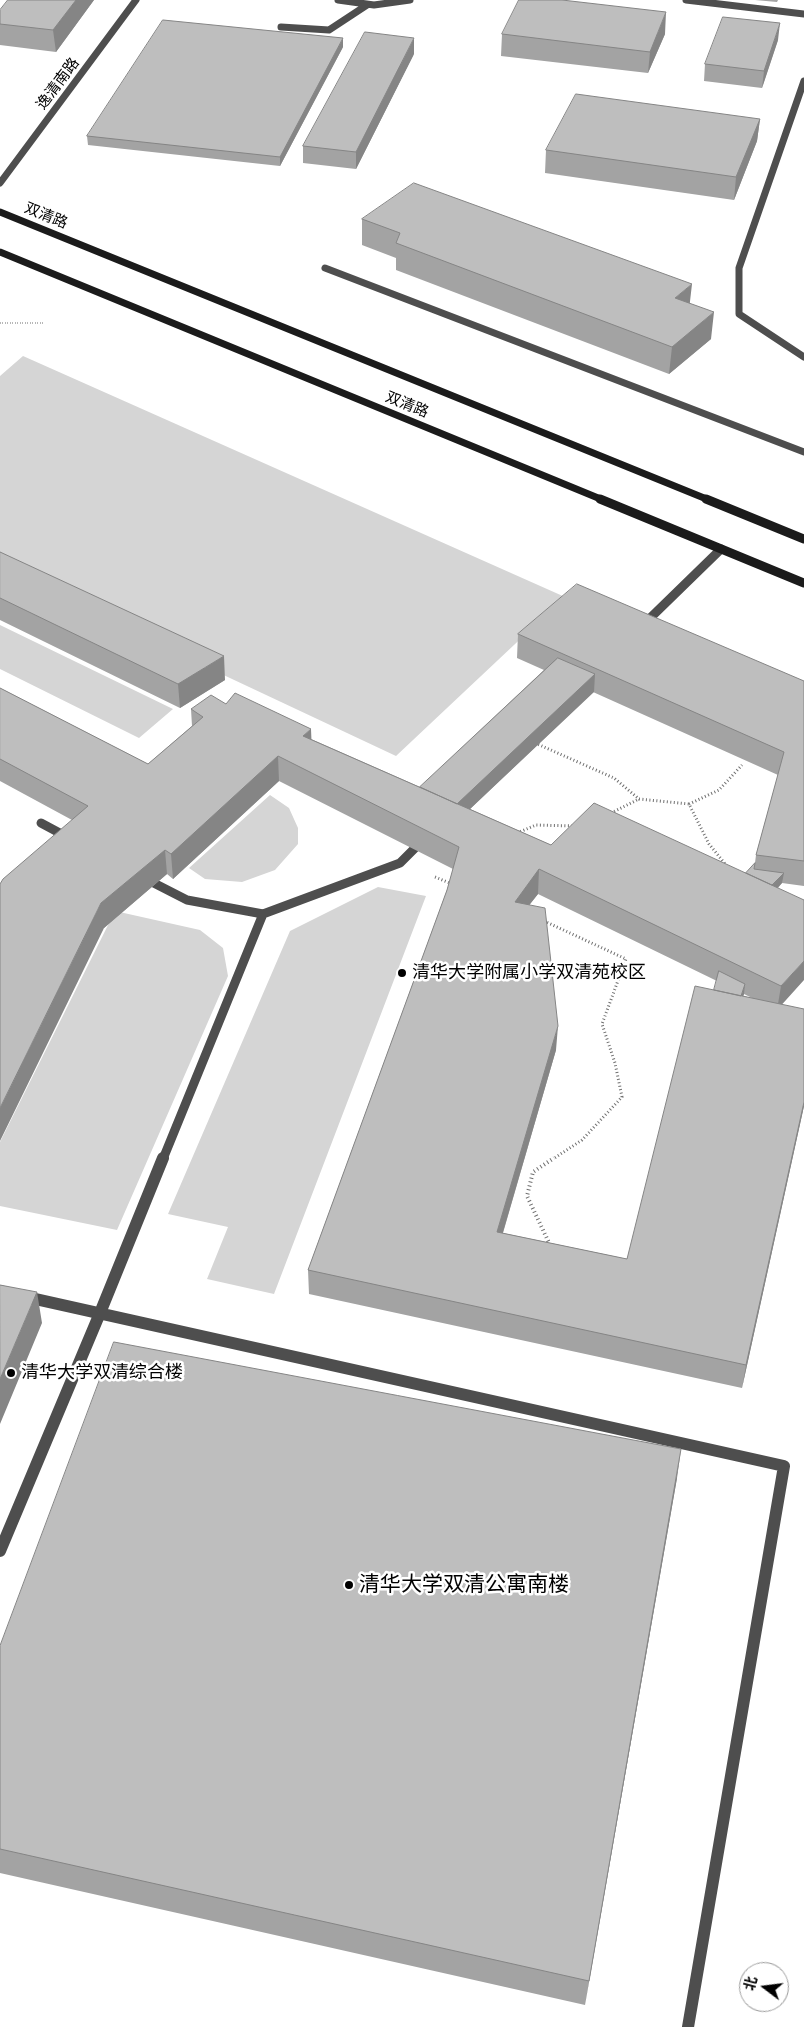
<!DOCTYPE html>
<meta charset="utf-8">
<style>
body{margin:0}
#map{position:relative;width:804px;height:2027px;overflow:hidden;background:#fff;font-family:"PT Sans Narrow","Noto Sans SC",sans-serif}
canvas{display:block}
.north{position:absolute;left:739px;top:1962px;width:50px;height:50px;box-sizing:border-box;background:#fff;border:1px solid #999;border-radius:50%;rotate:285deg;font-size:14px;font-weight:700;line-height:20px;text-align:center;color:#000}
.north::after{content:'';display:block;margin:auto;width:18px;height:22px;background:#000;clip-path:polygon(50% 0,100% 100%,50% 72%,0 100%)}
</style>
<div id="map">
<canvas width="804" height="2027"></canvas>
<div class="north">北</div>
</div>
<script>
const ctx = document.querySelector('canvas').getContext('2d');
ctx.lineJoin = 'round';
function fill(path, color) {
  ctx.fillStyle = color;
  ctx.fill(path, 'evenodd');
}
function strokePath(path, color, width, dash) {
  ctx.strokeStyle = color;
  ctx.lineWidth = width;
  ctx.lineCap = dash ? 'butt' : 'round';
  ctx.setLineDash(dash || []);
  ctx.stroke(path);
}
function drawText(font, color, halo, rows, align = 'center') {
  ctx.font = font + ' "PT Sans Narrow","Noto Sans SC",sans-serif';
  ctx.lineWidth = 5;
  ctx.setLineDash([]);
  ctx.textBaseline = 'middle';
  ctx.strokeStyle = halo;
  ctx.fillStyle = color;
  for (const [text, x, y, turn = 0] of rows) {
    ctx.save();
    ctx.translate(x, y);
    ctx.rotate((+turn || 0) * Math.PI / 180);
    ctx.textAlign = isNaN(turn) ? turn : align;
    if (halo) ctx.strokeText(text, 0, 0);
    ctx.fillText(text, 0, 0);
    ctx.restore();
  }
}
fill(new Path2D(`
 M23 356 565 597 396 756 0 570V376Z
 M0 626V625L173 709 139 738 0 669Z
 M270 795 289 808 298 828V844L275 870 242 882 205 879 189 868Z
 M378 887 426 896 274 1294 207 1279 228 1227 168 1214 290 931Z
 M115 911 200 930 223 948 228 976 117 1230 0 1206V1142Z`), '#d5d5d5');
strokePath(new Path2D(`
 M0 323H45`), '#707070', 2, [0.5, 2]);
strokePath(new Path2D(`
 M535 743 614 778 639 799 689 804 709 844 726 865
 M689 804 719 790 742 765
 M611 813 639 799
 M517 833 536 825 574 826
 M435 877 452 884
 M544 921 626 959 602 1024 615 1063 622 1097 582 1140 553 1159`), '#707070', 3, [1, 2.5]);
strokePath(new Path2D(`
 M550 1245 527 1196 533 1172 554 1158`), '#707070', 4, [1, 3]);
strokePath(new Path2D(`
 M0 1551 100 1313`), '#4e4e4e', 12);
strokePath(new Path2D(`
 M338 0 374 5 410 0
 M686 0 804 14
 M281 27 329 30 367 5
 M804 81 739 268V314L804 357
 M0 183 136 0
 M325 268 804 452`), '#4e4e4e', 7);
strokePath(new Path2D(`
 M643 625 721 549
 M41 823 69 838
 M144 878 187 900 263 914
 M163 1159 263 914 400 863 423 840`), '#4e4e4e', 9);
strokePath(new Path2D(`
 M0 1291 784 1466 688 2027
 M100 1313 163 1158`), '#4e4e4e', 12);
strokePath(new Path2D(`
 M0 212 709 500
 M0 252 603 500`), '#1b1b1b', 7);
strokePath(new Path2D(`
 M600 499 804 583
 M706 499 804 539`), '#1b1b1b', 9);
fill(new Path2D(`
 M94 0 56 52 0 45V10Z
 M755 0H778L777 2Z
 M502 34H665L648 73 501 56Z
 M778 40 762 88 704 81 705 64Z
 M343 47 280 166 88 145 87 136Z
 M414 54 356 169 303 163V146Z
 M760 119 757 141 734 200 545 173 546 150Z
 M362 219 690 303 711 339 669 374 396 270V258L362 245Z
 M0 552 225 680 180 708 0 620Z
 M518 634 804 681V886L782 883 778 888 782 1005 804 1106 742 1388 309 1294 308 1270 447 890 453 869 279 781 173 879 167 874 104 928 72 820 0 781V688L148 764 192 726 191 709 226 704 311 739 420 787 544 670 517 658ZM593 692 778 775 756 855 755 863 746 873 551 845 470 809ZM538 894 717 981 714 990 627 1259 503 1233 556 1050 529 905ZM744 994 752 998 743 996Z
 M677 1478 585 2005 0 1873V1646Z`), '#a3a3a3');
fill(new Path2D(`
 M76 0H94L56 52 53 30Z
 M666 12 665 34 648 73 650 52Z
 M780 23 778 40 762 88 764 71Z
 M343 38V47L280 166V157Z
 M414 38V54L356 169V152Z
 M760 119 757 141 734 200 736 177Z
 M692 284 689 310 675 298Z
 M714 312 711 339 669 374 672 347Z
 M224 656 225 680 180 708 178 684Z
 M595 674 594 692 452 826V808Z
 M311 729 312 753 303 736Z
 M278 756 279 781 173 879 171 854Z
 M165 850 167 874 104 928 0 1141V1108L101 903Z
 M539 869 538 894 513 926 515 902Z
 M784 873 782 883 760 906 762 896Z
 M804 961V980L777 1010 781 986Z
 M745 984 744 994 735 1020 737 1010Z
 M558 1026 556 1050 496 1256 497 1232Z
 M804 1102V1106L742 1388 746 1365Z
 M37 1292 42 1323 0 1424V1379Z
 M681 1449 677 1478 585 2005 589 1981Z`), '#858585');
const building = new Path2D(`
 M8 0H76L53 30 0 24V10Z
 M519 0H562L666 12 650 52 502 34Z
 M723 17 780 23 764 71 705 64Z
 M163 20 343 38 280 157 87 136Z
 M365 32 414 38 356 152 303 146Z
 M576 94 760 119 736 177 546 150Z
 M414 183 692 284 675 298 714 312 672 347 396 243 400 233 362 219Z
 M0 552 224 656 178 684 0 598Z
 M577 584 804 681V861L756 855 784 752 518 634Z
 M558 658 595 674 457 804 420 787Z
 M0 688 148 764 203 717 191 709 211 695 226 704 235 693 311 729 303 736 551 845 594 803 804 900V961L781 986 539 869 515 902 545 908 558 1026 497 1232 627 1259 695 986 804 1009V1102L746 1365 308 1270 447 890 459 847 278 756 171 854 165 850 101 903 0 1108V884L3 879 88 806 0 759Z
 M755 863 754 869 784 873 772 885 746 873Z
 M719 971 745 984 741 996 714 990Z
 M0 1285 37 1292 0 1379Z
 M114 1342 681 1449 589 1981 0 1849V1646Z`);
fill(building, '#bebebe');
strokePath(building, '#858585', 1);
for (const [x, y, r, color] of [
 [402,973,5,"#000"],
 [11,1373,5,"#000"],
 [349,1585,5,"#000"]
]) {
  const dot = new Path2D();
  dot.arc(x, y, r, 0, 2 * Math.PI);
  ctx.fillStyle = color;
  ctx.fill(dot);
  strokePath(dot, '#fff', 2);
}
drawText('15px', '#000', '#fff', [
 ["逸清南路",58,84,-53],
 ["双清路",46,216,22],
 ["双清路",407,405,22]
]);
drawText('18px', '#000', '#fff', [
 ["清华大学附属小学双清苑校区",412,973],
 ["清华大学双清综合楼",21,1373]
], 'left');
drawText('21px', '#000', '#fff', [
 ["清华大学双清公寓南楼",359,1585]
], 'left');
</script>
